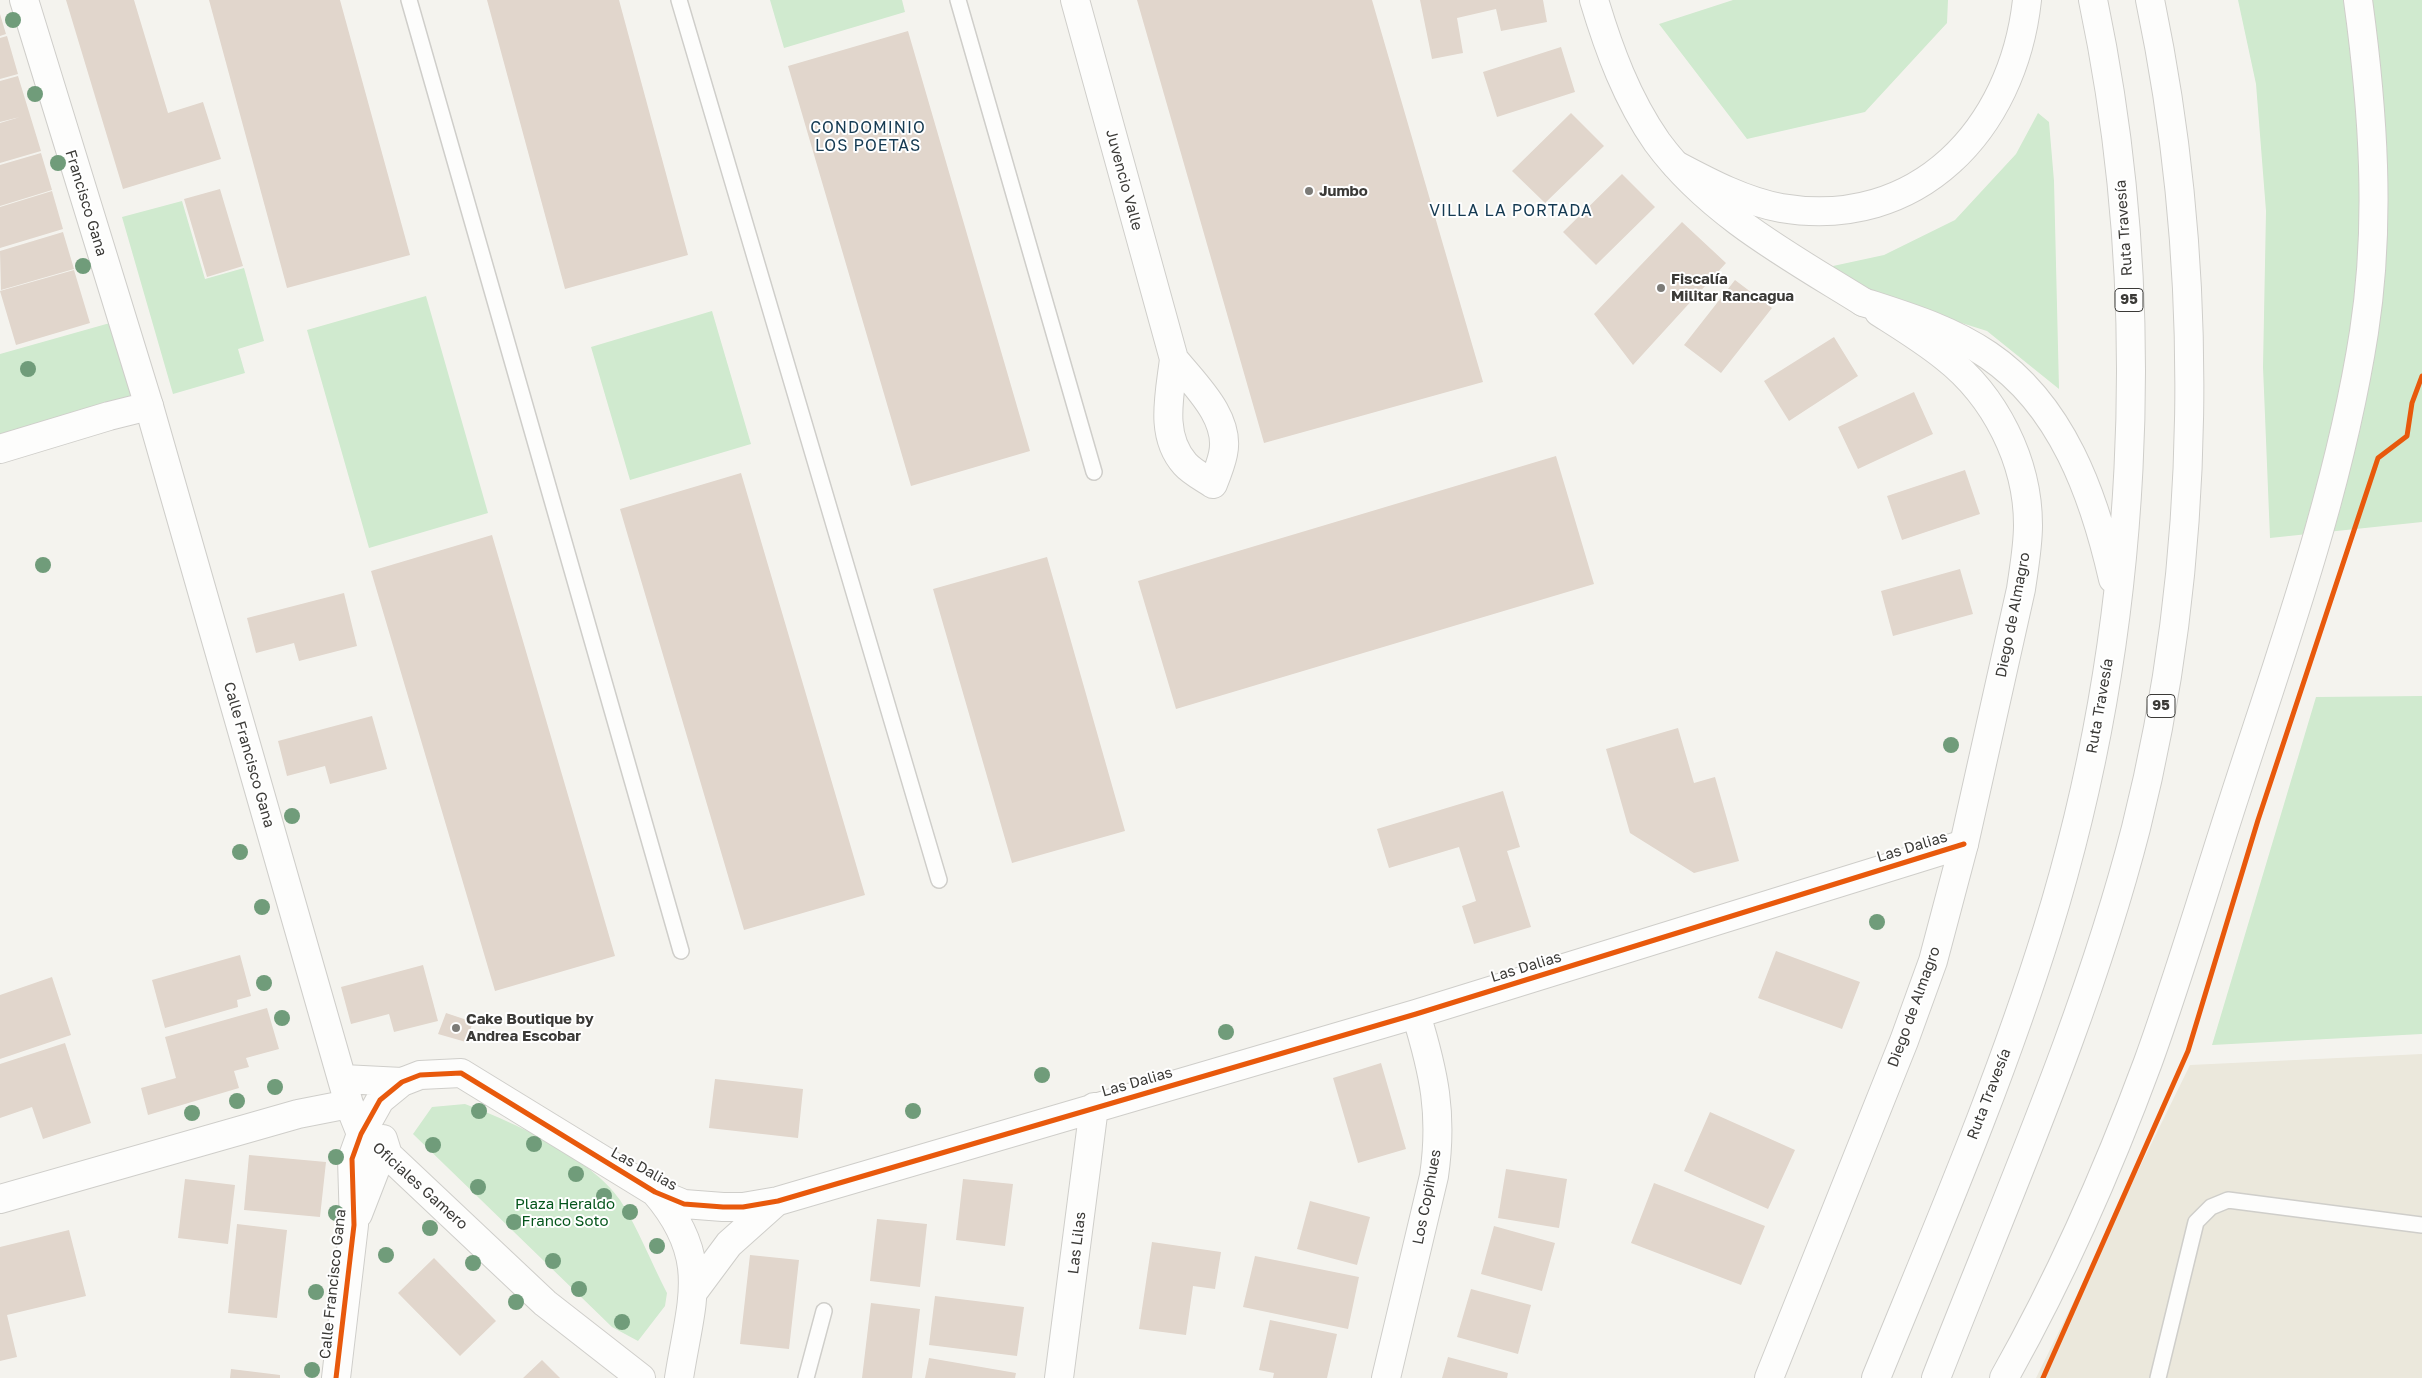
<!DOCTYPE html>
<meta charset="utf-8">
<style>
body{margin:0}
canvas{display:block;background:#f4f3ee}
</style>
<canvas width="2422" height="1378"></canvas>
<script>
const ctx = document.querySelector('canvas').getContext('2d');
ctx.lineJoin = 'round';
function fill(path, color) {
  ctx.fillStyle = color;
  ctx.fill(path, 'evenodd');
}
function strokePath(path, color, width, dash) {
  ctx.strokeStyle = color;
  ctx.lineWidth = width;
  ctx.lineCap = dash ? 'butt' : 'round';
  ctx.setLineDash(dash || []);
  ctx.stroke(path);
}
function drawText(font, color, halo, rows, align = 'center') {
  ctx.font = font + ' "Golos Text",sans-serif';
  ctx.lineWidth = 4;
  ctx.setLineDash([]);
  ctx.textBaseline = 'middle';
  ctx.strokeStyle = halo;
  ctx.fillStyle = color;
  for (const [text, x, y, turn = 0] of rows) {
    ctx.save();
    ctx.translate(x, y);
    ctx.rotate((+turn || 0) * Math.PI / 180);
    ctx.textAlign = isNaN(turn) ? turn : align;
    if (halo) ctx.strokeText(text, 0, 0);
    ctx.fillText(text, 0, 0);
    ctx.restore();
  }
}
fill(new Path2D(`
 M2422 1054V1378H2036L2190 1065Z`), '#ebe8dc');
fill(new Path2D(`
 M770 0H902L905 12 784 48Z
 M1733 0H1948L1947 23 1865 112 1747 139 1659 24Z
 M2238 0H2422V522L2270 538 2263 367 2266 211 2256 84Z
 M2038 113 2049 122 2054 181 2059 389 1987 331 1911 307 1839 279 1833 266 1884 255 1955 220 2016 154Z
 M182 201 205 279 244 268 264 341 238 349 245 373 173 394 122 217Z
 M426 296 488 513 369 548 307 330Z
 M712 311 751 444 630 480 591 347Z
 M117 321 138 394 0 434V354Z
 M2422 696V1034L2212 1045 2316 697Z
 M465 1104C512 1121 592 1159 620 1200 637 1226 652 1264 667 1293L665 1306 638 1341 612 1327 413 1134 432 1107Z`), '#d0eacf');
fill(new Path2D(`
 M66 0H134L168 113 203 102 221 159 123 189Z
 M209 0H340L410 255 287 288Z
 M487 0H619L688 255 565 289Z
 M1137 0H1372L1483 382 1264 443Z
 M1420 0H1543L1547 22 1501 31 1496 9 1457 18 1463 53 1432 59Z
 M0 14 6 34 0 36Z
 M908 31 1030 451 911 486 788 66Z
 M7 36 18 74 0 79V38Z
 M1561 47 1575 92 1497 117 1483 72Z
 M18 76 41 151 0 163V123L20 117 0 122V81Z
 M1571 113 1604 146 1545 203 1512 171Z
 M41 153 52 190 0 206V165Z
 M1622 174 1655 207 1596 265 1563 232Z
 M220 189 243 266 207 277 184 199Z
 M52 191 63 229 0 248V207Z
 M1682 222 1726 263 1633 365 1594 314Z
 M63 232 74 269 1 290 0 251Z
 M74 270 90 323 16 345 0 291Z
 M1735 280 1772 308 1721 373 1684 345Z
 M1834 337 1858 376 1789 421 1764 381Z
 M1914 392 1933 434 1858 469 1838 427Z
 M1556 456 1594 584 1176 709 1138 581Z
 M1965 470 1980 514 1902 540 1887 496Z
 M741 473 865 895 744 930 620 509Z
 M492 535 615 956 495 991 371 571Z
 M1047 557 1125 831 1012 863 933 589Z
 M1960 569 1973 614 1893 636 1881 591Z
 M344 593 357 646 299 661 294 643 256 653 247 618Z
 M372 716 387 769 330 784 325 766 287 776 278 741Z
 M1678 728 1694 783 1715 777 1739 861 1694 873 1630 833 1606 749Z
 M1503 791 1520 847 1507 851 1531 927 1474 944 1462 906 1476 901 1459 847 1389 868 1377 829Z
 M1776 951 1860 982 1842 1029 1758 998Z
 M240 955 251 996 237 1000 238 1007 165 1028 152 980Z
 M423 965 438 1021 394 1032 389 1014 351 1024 341 987Z
 M52 977 71 1035 0 1059V995Z
 M267 1008 279 1049 246 1058 249 1067 234 1071 239 1088 148 1115 141 1088 176 1078 165 1037Z
 M446 1013 473 1022 466 1042 438 1034Z
 M65 1043 91 1123 43 1139 32 1107 0 1118V1064Z
 M1381 1063 1406 1149 1358 1163 1333 1078Z
 M715 1079 803 1089 798 1138 709 1128Z
 M1710 1112 1795 1150 1768 1209 1684 1171Z
 M249 1155 326 1162 320 1217 244 1210Z
 M1506 1169 1567 1179 1559 1228 1498 1218Z
 M185 1179 235 1185 228 1244 178 1238Z
 M963 1179 1013 1184 1005 1246 956 1240Z
 M1654 1183 1765 1226 1741 1285 1631 1243Z
 M1310 1201 1370 1217 1357 1265 1297 1249Z
 M877 1219 927 1224 920 1287 870 1281Z
 M237 1224 287 1230 277 1318 228 1313Z
 M1494 1226 1555 1243 1542 1291 1481 1274Z
 M69 1230 86 1296 7 1315 17 1357 0 1361V1247Z
 M1152 1242 1221 1252 1215 1289 1193 1286 1186 1335 1139 1329Z
 M750 1255 799 1260 789 1349 740 1344Z
 M1255 1256 1359 1277 1348 1329 1243 1307Z
 M434 1258 496 1321 460 1356 398 1293Z
 M1471 1289 1531 1305 1518 1354 1457 1337Z
 M935 1296 1024 1307 1017 1356 929 1345Z
 M871 1303 920 1309 912 1378H862Z
 M1270 1320 1337 1334 1327 1378H1273L1274 1373 1259 1370Z
 M1448 1357 1508 1373 1507 1378H1442Z
 M929 1358 1016 1373 1015 1378H925Z
 M542 1360 560 1378H523Z
 M231 1369 280 1375V1378H230Z`), '#e1d6cc');
const service = new Path2D(`
 M409 0 681 951
 M679 0 939 880
 M958 0 1094 472
 M806 1378 824 1311
 M2158 1378 2196 1222 2211 1207 2228 1200 2422 1225`);
const minor = new Path2D(`
 M1075 0 1174 359C1170 394 1159 435 1185 464 1192 472 1204 478 1213 484 1217 474 1221 464 1223 454 1231 418 1195 385 1174 359
 M149 406 349 1104 361 1134 388 1155 545 1303 641 1378
 M343 1079 402 1082
 M655 1192C712 1258 691 1301 679 1378
 M0 1199 298 1114 349 1104
 M358 1214 377 1165 388 1155 383 1139
 M694 1291 729 1244 776 1202
 M336 1378 354 1225 352 1159 361 1134 380 1100 402 1082 420 1075 461 1073 655 1192 684 1204 723 1207H743L778 1201 1416 1014 1964 844
 M1059 1378 1094 1107
 M1386 1378 1434 1176C1443 1114 1434 1073 1416 1014`);
const tertiary = new Path2D(`
 M0 449 109 416 149 406 24 0
 M1769 1378 1904 1041 1933 961 1964 844 2021 589C2024 568 2028 546 2028 525 2028 461 1995 396 1945 357 1924 340 1901 326 1879 312`);
const secondary = new Path2D(`
 M1594 0C1609 50 1627 99 1657 142 1709 213 1789 256 1863 302`);
const trunk = new Path2D(`
 M1676 165C1710 183 1744 201 1781 208 1918 231 2013 129 2027 0
 M1863 302C1906 316 1950 329 1988 355 2062 405 2094 495 2113 579
 M1876 1378C1936 1231 2000 1083 2047 931 2139 635 2157 304 2093 0
 M1936 1378C2006 1199 2088 1015 2136 828 2203 562 2206 268 2150 0
 M2004 1378C2061 1277 2108 1170 2148 1062 2177 982 2201 901 2227 820 2278 660 2338 499 2364 332 2381 223 2373 109 2358 0`);
strokePath(service, '#cfceca', 18);
strokePath(minor, '#cfceca', 30);
strokePath(tertiary, '#cfceca', 30);
strokePath(secondary, '#cfceca', 30);
strokePath(trunk, '#cfceca', 30);
strokePath(service, '#fdfdfc', 15);
strokePath(minor, '#fdfdfc', 28);
strokePath(tertiary, '#fdfdfc', 28);
strokePath(secondary, '#fdfdfc', 28);
strokePath(trunk, '#fdfdfc', 28);
strokePath(new Path2D(`
 M336 1378 354 1225 352 1159 361 1134 380 1100 402 1082 420 1075 461 1073 655 1192 684 1204 723 1207H743L778 1201 1416 1014 1964 844
 M2043 1378 2188 1051 2258 820 2378 458 2407 436 2412 403 2422 376`), '#e8590c', 5);
ctx.fillStyle = '#709c7a';
for (const [x, y] of [
 [13,20],
 [35,94],
 [58,163],
 [83,266],
 [28,369],
 [43,565],
 [1951,745],
 [292,816],
 [240,852],
 [262,907],
 [1877,922],
 [264,983],
 [282,1018],
 [1226,1032],
 [1042,1075],
 [275,1087],
 [237,1101],
 [479,1111],
 [913,1111],
 [192,1113],
 [534,1144],
 [433,1145],
 [336,1157],
 [576,1174],
 [478,1187],
 [604,1196],
 [630,1212],
 [336,1213],
 [514,1222],
 [430,1228],
 [657,1246],
 [386,1255],
 [553,1261],
 [473,1263],
 [579,1289],
 [316,1292],
 [516,1302],
 [622,1322],
 [312,1370]
]) {
  ctx.beginPath();
  ctx.arc(x, y, 8, 0, 2 * Math.PI);
  ctx.fill();
}
for (const [x, y, r, color] of [
 [1309,191,5,"#7c7b77"],
 [1661,288,5,"#7c7b77"],
 [456,1028,5,"#7c7b77"]
]) {
  const dot = new Path2D();
  dot.arc(x, y, r, 0, 2 * Math.PI);
  ctx.fillStyle = color;
  ctx.fill(dot);
  strokePath(dot, '#fff', 2);
}
for (const [x, y, w] of [
 [2129,300,28],
 [2161,706,28]
]) {
  const box = new Path2D();
  box.roundRect(x - w / 2, y - 11.5, w, 23, 4);
  ctx.fillStyle = '#fff';
  ctx.fill(box);
  strokePath(box, '#3b3a37', 1);
}
drawText('bold 14px', '#3b3a37', null, [
 ["95",2129,300],
 ["95",2161,706]
]);
drawText('15px', '#3b3a37', '#fff', [
 ["Juvencio Valle",1124,180,75],
 ["Francisco Gana",86,203,73],
 ["Ruta Travesía",2124,228,-94],
 ["Diego de Almagro",2013,615,-79],
 ["Ruta Travesía",2100,706,-80],
 ["Calle Francisco Gana",249,755,74],
 ["Las Dalias",1912,847,-17],
 ["Las Dalias",1526,967,-17],
 ["Diego de Almagro",1914,1007,-70],
 ["Las Dalias",1137,1082,-16],
 ["Ruta Travesía",1989,1094,-69],
 ["Las Dalias",644,1169,29],
 ["Oficiales Gamero",420,1186,42],
 ["Los Copihues",1427,1197,-79],
 ["Las Lilas",1077,1243,-83],
 ["Calle Francisco Gana",333,1284,-84]
]);
drawText('bold 15px', '#3b3a37', '#fff', [
 ["Jumbo",1319,191],
 ["Fiscalía",1671,279],
 ["Militar Rancagua",1671,296],
 ["Cake Boutique by",466,1019],
 ["Andrea Escobar",466,1036]
], 'left');
drawText('15px', '#04551b', '#fff', [
 ["Plaza Heraldo",565,1204],
 ["Franco Soto",565,1221]
]);
ctx.letterSpacing = '1px';
drawText('16px', '#153a52', '#fff', [
 ["CONDOMINIO",868,128],
 ["LOS POETAS",868,146],
 ["VILLA LA PORTADA",1511,211]
]);
ctx.letterSpacing = '0px';
</script>
